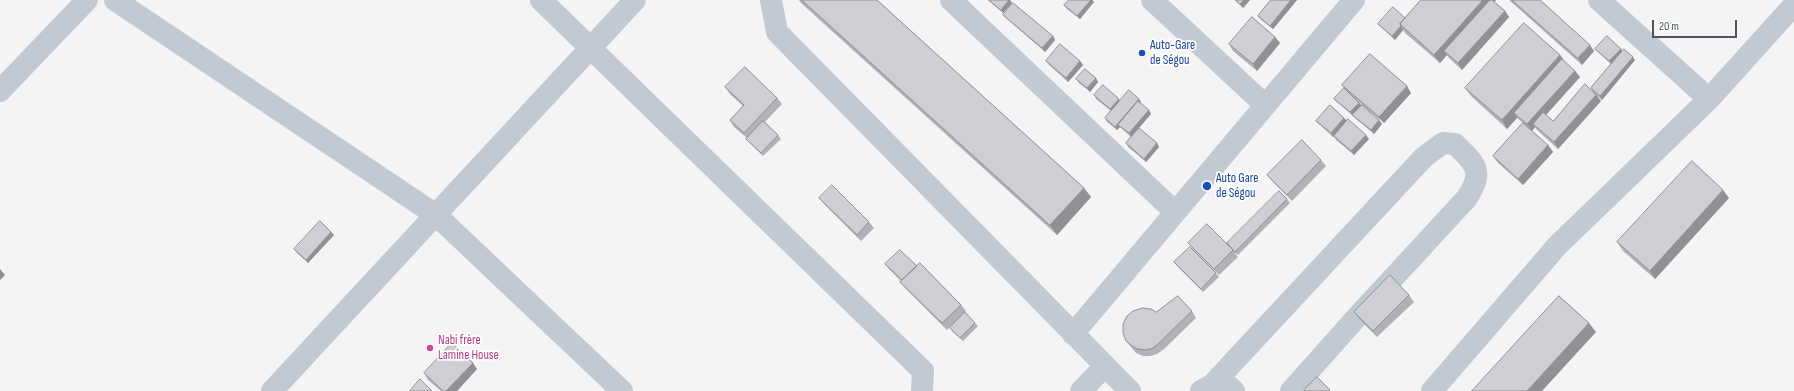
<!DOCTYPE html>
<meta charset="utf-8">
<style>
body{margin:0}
#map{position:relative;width:1794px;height:391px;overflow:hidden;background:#f5f3f3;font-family:"Sofia Sans Condensed",sans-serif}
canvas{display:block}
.scale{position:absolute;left:1652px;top:20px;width:85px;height:18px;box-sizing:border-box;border:2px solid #4a5661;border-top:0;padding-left:5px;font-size:12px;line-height:14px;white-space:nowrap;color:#4a5661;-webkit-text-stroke:3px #fff;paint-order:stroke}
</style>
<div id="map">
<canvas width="1794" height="391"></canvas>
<div class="scale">20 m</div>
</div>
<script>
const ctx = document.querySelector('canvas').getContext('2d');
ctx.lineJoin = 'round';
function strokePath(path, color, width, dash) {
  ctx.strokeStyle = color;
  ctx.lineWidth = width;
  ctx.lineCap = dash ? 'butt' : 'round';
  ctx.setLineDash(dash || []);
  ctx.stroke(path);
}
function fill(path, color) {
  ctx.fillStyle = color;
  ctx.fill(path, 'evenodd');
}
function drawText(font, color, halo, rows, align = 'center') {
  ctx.font = font + ' "Sofia Sans Condensed",sans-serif';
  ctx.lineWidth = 3.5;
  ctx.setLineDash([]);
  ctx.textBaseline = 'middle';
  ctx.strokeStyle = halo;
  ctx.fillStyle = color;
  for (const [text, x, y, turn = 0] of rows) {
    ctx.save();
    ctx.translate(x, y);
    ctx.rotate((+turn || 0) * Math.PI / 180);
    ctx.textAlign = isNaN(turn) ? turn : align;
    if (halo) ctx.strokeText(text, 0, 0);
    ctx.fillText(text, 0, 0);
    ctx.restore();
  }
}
strokePath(new Path2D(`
 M115 0 436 215 622 391
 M541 0 923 371 922 391
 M771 0 777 32 1130 391
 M951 0 1175 212
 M1152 0 1265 105
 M1599 0 1709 99
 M0 91 87 0
 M1073 334 1354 0
 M1219 377 1234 391
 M272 391 635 0
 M1081 391 1105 366
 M1201 391 1212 385 1424 157 1443 143 1455 144C1476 165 1485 171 1466 199L1357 317 1291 391
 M1432 391 1557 246 1709 99 1794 5`), '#c1cad2', 22);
fill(new Path2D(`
 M799 0H877L1084 188 1091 197 1057 235 801 3Z
 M988 0H1010L1012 3 1003 13Z
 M1069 0H1092L1094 2 1080 19 1067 9 1064 5Z
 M1235 0H1250L1243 8Z
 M1271 0H1297L1273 29 1260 19 1258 16Z
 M1421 0H1496L1494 2 1505 11 1509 17 1462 70 1449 58 1447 55 1440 63 1405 33 1403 30 1395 40 1381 27 1378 24 1405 18Z
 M1509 0H1540L1594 51 1582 65Z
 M1003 15 1053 36 1055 40 1045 52 1006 18Z
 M1275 37 1280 43 1257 71 1233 51 1229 44Z
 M1595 49H1621L1622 51 1635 60 1602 100 1596 95 1601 101 1558 149 1537 130 1535 127 1532 131 1548 145 1553 152 1523 185 1498 163 1493 156 1523 123 1517 118 1507 129 1471 96 1465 88 1560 55 1565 62 1575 71 1580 77 1546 115 1553 121 1593 92 1591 88 1611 64 1598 52Z
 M1046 61H1080L1083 65 1068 82 1048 64Z
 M1096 78 1098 82 1090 92 1079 83 1076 79Z
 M1342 85 1411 93 1384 123 1355 99 1361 105 1379 120 1382 124 1374 134 1355 118 1353 115V116L1337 102 1334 99 1345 90Z
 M725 87 777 98 782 104 765 122 778 135 781 139 763 156 746 139 747 138 734 127 730 120 743 106 730 94Z
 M1094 95 1120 101 1139 99 1141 102V103L1151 114 1139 128 1157 143 1159 147 1146 162 1128 147 1126 143 1131 137 1120 127 1117 130 1107 122 1105 118 1111 111 1096 99Z
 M1344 118 1347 121 1369 139 1354 155 1336 140 1334 136 1333 137 1319 124 1316 121Z
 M1321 160 1326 166 1292 201 1272 181 1267 175Z
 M819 198 869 222 874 228 861 241 824 204Z
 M1729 198 1655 279 1623 251 1617 242Z
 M1287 199 1290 203 1238 255 1234 252 1238 257 1219 275 1193 249 1188 243H1227Z
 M331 232 334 235 308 263 297 253 294 249Z
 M1174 262 1216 273 1219 277 1203 292 1177 266Z
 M885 264 917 266 961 305 966 311 947 330 905 288 900 282 901 281 888 268Z
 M1409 295 1414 302 1377 337 1358 318 1354 312Z
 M1192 311 1196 318 1164 349 1157 354 1150 356H1143L1136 353 1126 341 1156 312Z
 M975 323 978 326 963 341 952 331 950 328Z
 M477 369 457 391H441L428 380 424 373Z`), '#b0b2b7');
fill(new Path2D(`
 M1009 0H1010L1012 3 1003 13 1001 10Z
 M1091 0H1092L1094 2 1080 19 1077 16Z
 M1244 0H1250L1243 8 1240 4Z
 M1291 0H1297L1273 29 1270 26Z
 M1483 0H1496L1448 54 1444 51 1447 55 1440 63 1434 55Z
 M1505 11 1509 17 1462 70 1458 63Z
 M1401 26 1403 30 1395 40 1392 36Z
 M1053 36 1055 40 1045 52 1042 48Z
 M1275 37 1280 43 1257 71 1253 64Z
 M1590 45 1594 51 1582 65 1578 58Z
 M1621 49 1623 52 1612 65 1609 61Z
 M1560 55 1566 63 1514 113 1517 118 1507 129 1502 120Z
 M1633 57 1635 60 1602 100 1600 96Z
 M1080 61 1083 65 1068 82 1066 78Z
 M1575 71 1580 77 1536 126 1533 124 1535 127 1532 131 1527 124Z
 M1096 78 1098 82 1090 92 1087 88Z
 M1407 86 1411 93 1384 123 1379 117Z
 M1596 95 1601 101 1558 149 1554 142Z
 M1119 99 1121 103 1113 113 1110 109Z
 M1139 99 1141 102 1121 126 1118 125 1120 127 1117 130 1115 127Z
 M1359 103 1362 106 1353 116 1350 112Z
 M1149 110 1151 114 1131 137 1129 133Z
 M1344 118 1347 121 1333 137 1331 133Z
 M1379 120 1382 124 1374 134 1371 130Z
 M1366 135 1369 139 1354 155 1351 151Z
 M1157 143 1159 147 1146 162 1144 159Z
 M1548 145 1553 152 1523 185 1518 179Z
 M1084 188 1091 197 1057 235 1050 225Z
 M1723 190 1729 198 1655 279 1650 271Z
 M331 232 334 235 308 263 306 260Z
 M0 269 5 275 0 280Z
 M1589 323 1596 332 1542 391H1527Z
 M473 363 477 369 457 391H446Z`), '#909195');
const building = new Path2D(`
 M802 0H877L1084 188 1050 225Z
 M989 0H1009L1001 10Z
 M1069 0H1091L1077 16 1064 5Z
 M1236 0H1244L1240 4Z
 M1271 0H1291L1270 26 1258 16Z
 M1421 0H1483L1434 55 1400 24Z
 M1490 0H1492L1505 11 1458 63 1444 51Z
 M1512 0H1540L1590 45 1578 58Z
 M1013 3 1053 36 1042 48 1003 15Z
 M1393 7 1405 18 1400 24 1401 26 1392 36 1378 24Z
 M1252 17 1275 37 1253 64 1229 44Z
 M1524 23 1560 55 1502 120 1465 88Z
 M1607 36 1621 49 1609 61 1595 49Z
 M1060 44 1080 61 1066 78 1046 61Z
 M1624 49 1633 57 1600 96 1591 88Z
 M1370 54 1407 86 1379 117 1342 85Z
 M1562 59 1575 71 1527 124 1514 113Z
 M745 67 777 98 744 133 730 120 744 105 725 87Z
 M1085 69 1096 78 1087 88 1076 79Z
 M1585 84 1596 95 1554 142 1533 124 1543 112 1553 121Z
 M1103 85 1119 99 1110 109 1094 95Z
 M1344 88 1359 103 1350 112 1334 99Z
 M1129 90 1139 99 1115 127 1105 118Z
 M1138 101 1149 110 1129 133 1118 125Z
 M1330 105 1344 118 1331 133 1316 121Z
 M1362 105 1379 120 1371 130 1352 115Z
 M1348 119 1366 135 1351 151 1334 136Z
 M763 121 778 135 761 153 746 139Z
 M1523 123 1548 145 1518 179 1493 156Z
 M1139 128 1157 143 1144 159 1126 143Z
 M1302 140 1321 160 1287 195 1267 175Z
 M1692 161 1723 190 1650 271 1617 242Z
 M832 185 869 222 857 235 819 198Z
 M1279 191 1287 199 1235 252 1227 243Z
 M320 221 331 232 306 260 294 249Z
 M1207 224 1233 250 1214 269 1188 243Z
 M1190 247 1216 273 1201 289 1174 262Z
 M900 250 917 266 902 280 885 264Z
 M920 263 961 305 942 323 900 282Z
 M1390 275 1409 295 1373 331 1354 312Z
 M1178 296 1192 311 1159 343 1153 348 1146 350 1138 349 1132 346 1126 341 1123 333V324L1127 316 1133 311 1142 308 1151 309 1156 312Z
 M1559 296 1589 323 1527 391H1472Z
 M965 312 975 323 960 338 950 328Z
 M452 343 473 363 446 391H443L424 373Z
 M1317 377 1330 390 1329 391H1305L1304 390Z
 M420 379 432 391H410Z`);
fill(building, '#cdcfd5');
strokePath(building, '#909195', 1);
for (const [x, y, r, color] of [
 [1142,53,4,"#1a4fb4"],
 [1207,186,5,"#1a4fb4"],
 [430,348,4,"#d1479c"]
]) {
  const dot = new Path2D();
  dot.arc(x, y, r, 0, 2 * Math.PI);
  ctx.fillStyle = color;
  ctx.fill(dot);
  strokePath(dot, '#fff', 1.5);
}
drawText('13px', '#164399', '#fff', [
 ["Auto-Gare",1150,46],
 ["de Ségou",1150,61],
 ["Auto Gare",1216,179],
 ["de Ségou",1216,194]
], 'left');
drawText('13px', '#b23c85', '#fff', [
 ["Nabi frère",438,341],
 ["Lamine House",438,356]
], 'left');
</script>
